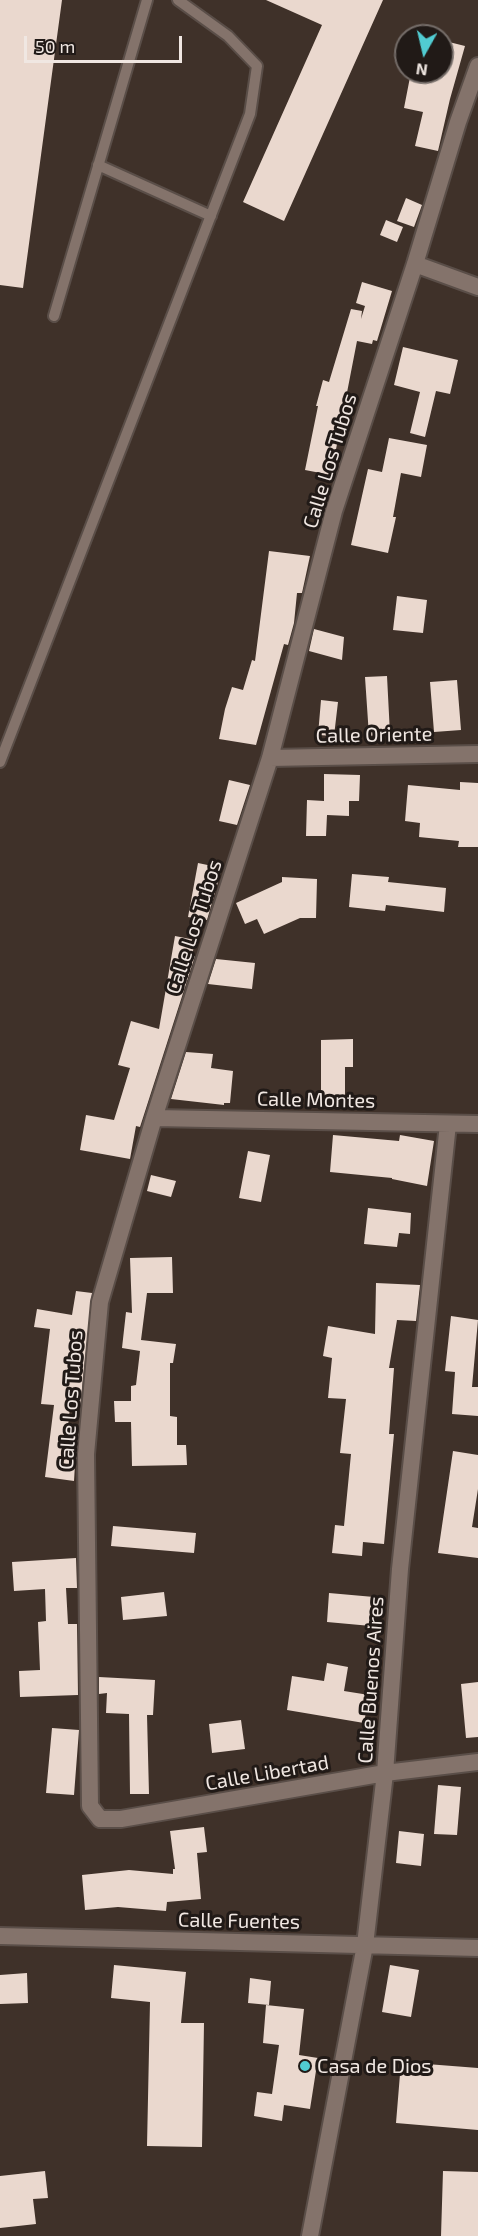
<!DOCTYPE html>
<style>
body{margin:0}
#map{position:relative;width:478px;height:2236px;overflow:hidden;background:#3f3129;font-family:"Exo 2",sans-serif}
canvas{display:block}
.north{position:absolute;left:394px;top:24px;width:60px;height:60px;box-sizing:border-box;background:#211a17;border:2px solid #746c68;border-radius:50%;rotate:188deg;font-size:16px;font-weight:700;line-height:24px;text-align:center;color:#f0e7e2}
.north::after{content:'';display:block;margin:auto;width:21px;height:27px;background:#51ccd2;clip-path:polygon(50% 0,100% 100%,50% 72%,0 100%)}
.scale{position:absolute;left:24px;top:36px;width:158px;height:27px;box-sizing:border-box;border:3px solid #f0e7e2;border-top:0;padding-left:8px;font-size:18px;line-height:21px;white-space:nowrap;color:#f0e7e2;-webkit-text-stroke:4px #211a17;paint-order:stroke}
</style>
<div id="map">
<canvas width="478" height="2236"></canvas>
<div class="north">N</div>
<div class="scale">50 m</div>
</div>
<script>
const ctx = document.querySelector('canvas').getContext('2d');
ctx.lineJoin = 'round';
function fill(path, color) {
  ctx.fillStyle = color;
  ctx.fill(path, 'evenodd');
}
function strokePath(path, color, width, dash) {
  ctx.strokeStyle = color;
  ctx.lineWidth = width;
  ctx.lineCap = dash ? 'butt' : 'round';
  ctx.setLineDash(dash || []);
  ctx.stroke(path);
}
function drawText(font, color, halo, rows, align = 'center') {
  ctx.font = font + ' "Exo 2",sans-serif';
  ctx.lineWidth = 6;
  ctx.setLineDash([]);
  ctx.textBaseline = 'middle';
  ctx.strokeStyle = halo;
  ctx.fillStyle = color;
  for (const [text, x, y, turn = 0] of rows) {
    ctx.save();
    ctx.translate(x, y);
    ctx.rotate((+turn || 0) * Math.PI / 180);
    ctx.textAlign = isNaN(turn) ? turn : align;
    if (halo) ctx.strokeText(text, 0, 0);
    ctx.fillText(text, 0, 0);
    ctx.restore();
  }
}
fill(new Path2D(`
 M0 0H62L23 288 0 285Z
 M266 0H383L284 221 243 202 322 25Z
 M445 41 465 46 450 99 438 151 415 146 423 112 404 108 411 72H442V50Z
 M406 198 422 205 414 227 397 221Z
 M386 220 403 227 397 242 380 235Z
 M362 282 392 291 377 341 373 340 372 344 357 341 331 475 305 470 318 406H316L323 380 329 382 351 309 362 311 361 319 365 306 356 303Z
 M403 347 458 360 450 394 436 391 425 437 410 433 420 392 394 385Z
 M389 438 427 445 421 477 401 473 393 517H396L388 553 351 545 368 469 382 472Z
 M269 551 310 556 302 593H297L294 623 288 645 284 644 256 745 219 739 225 709 232 687 243 690 252 660 255 661Z
 M397 596 427 600 423 633 393 630Z
 M314 629 344 637 342 660 309 651Z
 M387 676 390 734 369 736 365 677Z
 M457 680 461 730 434 732 430 682Z
 M321 700 338 702 334 736 318 735Z
 M324 774 360 775 359 801H349V816L327 815 326 836H306L307 800 324 801Z
 M229 780 250 785 237 825 219 821Z
 M460 782 478 783V847H458L459 841 419 837 420 823 405 821 408 785 460 790Z
 M198 863 222 868 207 920 188 917Z
 M352 874 389 877 388 882 446 888 444 912 386 905 385 911 349 907Z
 M282 877 317 879 316 918H300L264 934 257 919 245 924 236 903 282 882Z
 M175 936 195 940 192 956H195L140 1127 136 1126 130 1159 80 1150 86 1115 114 1120 130 1068 118 1065 131 1021 159 1029Z
 M216 959 255 963 252 989 208 984Z
 M353 1039V1067H345V1104H321V1040Z
 M186 1052 213 1054 211 1068 233 1071 230 1103H224V1105L171 1099Z
 M333 1135 399 1141 400 1135 434 1141 427 1186 392 1179V1178L330 1172Z
 M248 1151 270 1155 261 1202 239 1198Z
 M151 1175 176 1181 171 1197 147 1191Z
 M368 1208 411 1213 410 1234 399 1233 397 1247 364 1244Z
 M172 1257 173 1293H147L141 1340 176 1344 173 1363H170V1416L177 1417V1445H186L187 1465 132 1466 131 1422H115L114 1401H131V1386L136 1385 140 1351 122 1348 126 1312 132 1313 130 1258Z
 M376 1283 420 1285 416 1321 397 1320 389 1368H394L389 1434H394L384 1544 363 1542 362 1556 332 1553 335 1525 344 1526 351 1454 340 1453 346 1399 328 1398 332 1358 323 1356 328 1326 375 1334Z
 M76 1291 92 1293 80 1408 70 1407 66 1447 76 1448 74 1481 45 1477 54 1405 41 1404 50 1329 34 1327 37 1309 72 1315Z
 M451 1316 478 1320 472 1387H478V1416L452 1414 455 1372 445 1371Z
 M453 1451 478 1455V1489L472 1527 478 1528V1558L438 1553Z
 M113 1526 196 1533 194 1553 111 1546Z
 M76 1558 77 1588H66L68 1624H77L78 1695 20 1697 19 1671 40 1670 38 1622 46 1621 45 1589 14 1591 12 1562Z
 M164 1592 167 1616 123 1620 121 1597Z
 M329 1593 374 1597 371 1626 327 1622Z
 M327 1663 348 1667 344 1691 369 1695 364 1723 287 1710 292 1676 324 1681Z
 M99 1677 155 1680 153 1715H147L149 1794H130L129 1714 106 1713 107 1693 99 1694Z
 M478 1682V1737L466 1738 461 1684Z
 M241 1720 245 1749 212 1753 209 1724Z
 M52 1728 79 1730 74 1795 46 1793Z
 M438 1785 461 1787 457 1835 434 1834Z
 M204 1827 207 1852 197 1853 201 1899 167 1902 166 1911 118 1907 85 1910 82 1875 129 1870 173 1874V1869H175L170 1831Z
 M399 1831 424 1834 421 1866 396 1863Z
 M114 1965 186 1972 181 2023H204L202 2147 147 2146 150 2002 111 1998Z
 M390 1965 419 1970 411 2017 382 2012Z
 M27 1973 28 2003 0 2004V1975Z
 M250 1978 271 1981 269 2005 248 2003Z
 M266 2005 304 2009 299 2055 318 2058 310 2109 284 2105 282 2121 254 2116 257 2092 272 2094 279 2045 263 2043Z
 M401 2062 478 2068V2130L396 2123Z
 M45 2171 48 2198 33 2199 36 2224 0 2228V2176Z
 M443 2171 478 2172V2236H441Z`), '#ead8ce');
const service = new Path2D(`
 M98 165 211 216
 M54 316 147 0
 M0 762 250 114 257 66 228 36 178 0`);
const minor = new Path2D(`
 M478 66 458 122 415 264 334 511 270 758 154 1118 100 1302 86 1454 90 1806 100 1819H121L385 1773 478 1762
 M415 264 478 287
 M270 758 478 754
 M154 1118 478 1124
 M0 1936 478 1948
 M310 2236 365 1945 385 1773 400 1569 448 1124`);
strokePath(service, '#5a4e48', 14);
strokePath(minor, '#5a4e48', 20);
strokePath(service, '#84736b', 10);
strokePath(minor, '#84736b', 16);
for (const [x, y, r, color] of [
 [305,2066,6,"#51ccd2"]
]) {
  const dot = new Path2D();
  dot.arc(x, y, r, 0, 2 * Math.PI);
  ctx.fillStyle = color;
  ctx.fill(dot);
  strokePath(dot, '#211a17', 2);
}
drawText('20px', '#f0e7e2', '#211a17', [
 ["Calle Los Tubos",330,461,-73],
 ["Calle Oriente",374,735,-1],
 ["Calle Los Tubos",194,927,-72],
 ["Calle Montes",316,1100,1],
 ["Calle Los Tubos",71,1400,-86],
 ["Calle Buenos Aires",371,1680,-86],
 ["Calle Libertad",267,1773,-10],
 ["Calle Fuentes",239,1921,1]
]);
drawText('20px', '#f0e7e2', '#211a17', [
 ["Casa de Dios",317,2066]
], 'left');
</script>
